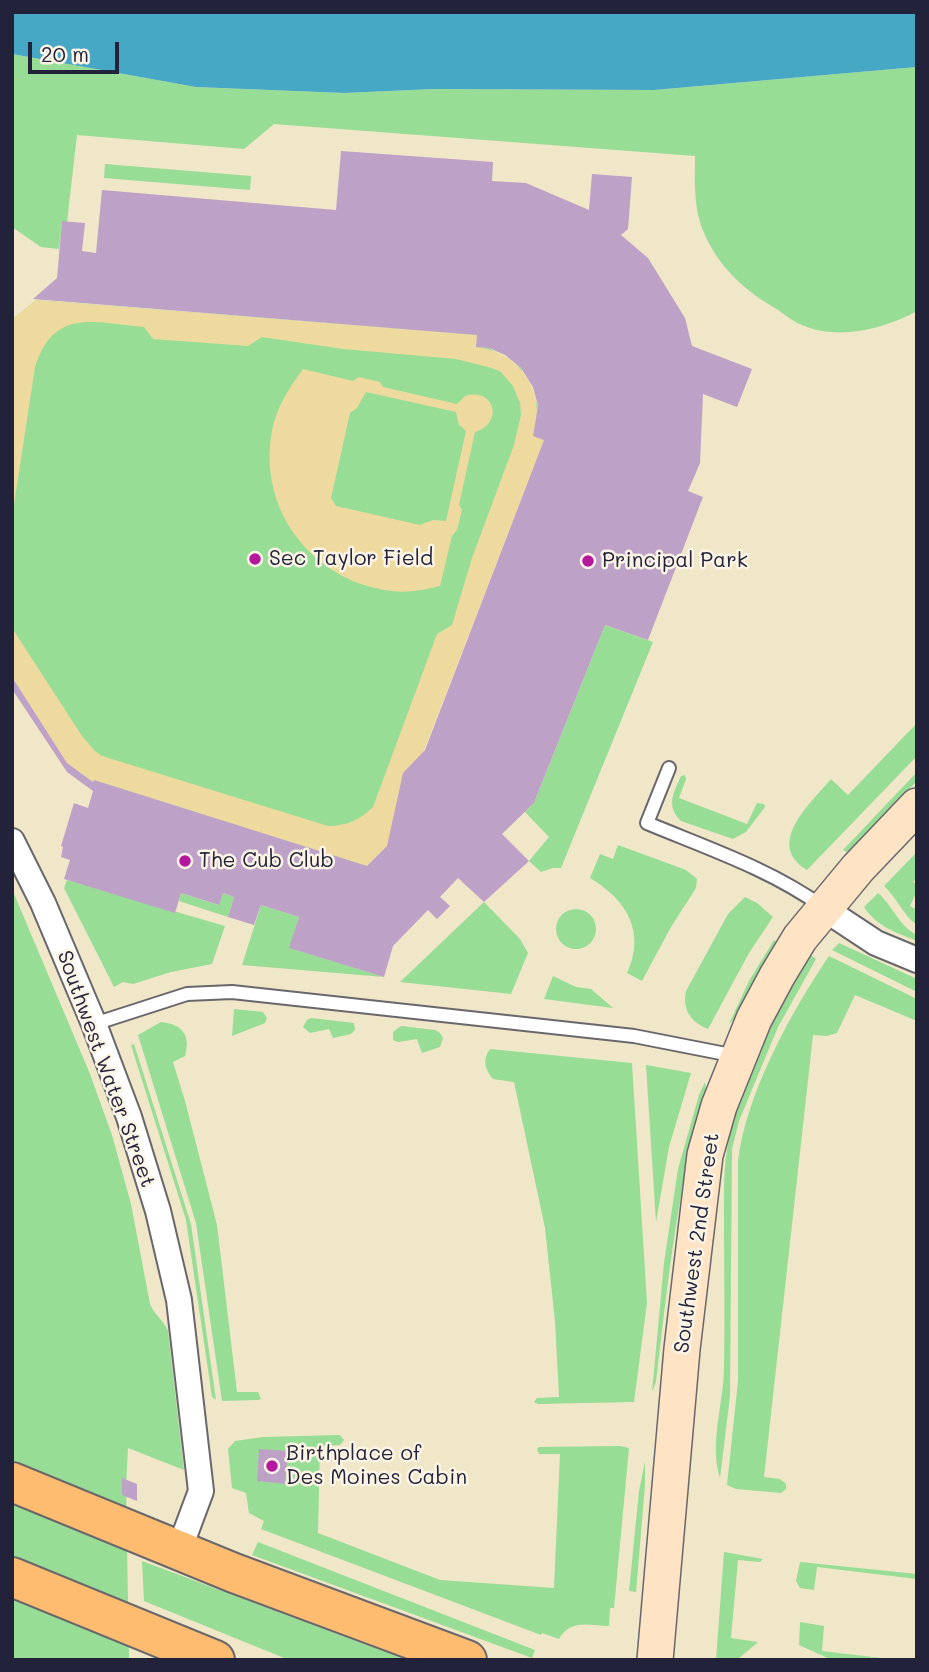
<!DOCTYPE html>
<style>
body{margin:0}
#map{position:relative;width:929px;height:1672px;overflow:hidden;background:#f0e6c8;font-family:Mali,sans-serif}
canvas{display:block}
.frame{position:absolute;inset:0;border:14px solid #22223b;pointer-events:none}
.scale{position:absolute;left:28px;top:42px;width:91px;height:32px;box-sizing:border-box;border:4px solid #22223b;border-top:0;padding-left:9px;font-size:21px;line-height:24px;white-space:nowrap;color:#22223b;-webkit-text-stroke:5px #fcf5e5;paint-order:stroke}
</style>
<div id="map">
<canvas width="929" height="1672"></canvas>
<div class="frame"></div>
<div class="scale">20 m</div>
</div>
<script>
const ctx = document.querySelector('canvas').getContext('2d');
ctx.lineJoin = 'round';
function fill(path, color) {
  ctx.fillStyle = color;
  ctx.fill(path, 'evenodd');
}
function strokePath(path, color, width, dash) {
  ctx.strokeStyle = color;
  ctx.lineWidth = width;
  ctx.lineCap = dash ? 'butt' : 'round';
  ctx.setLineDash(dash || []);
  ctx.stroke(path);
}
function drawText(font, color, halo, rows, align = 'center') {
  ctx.font = font + ' Mali,sans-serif';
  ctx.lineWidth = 5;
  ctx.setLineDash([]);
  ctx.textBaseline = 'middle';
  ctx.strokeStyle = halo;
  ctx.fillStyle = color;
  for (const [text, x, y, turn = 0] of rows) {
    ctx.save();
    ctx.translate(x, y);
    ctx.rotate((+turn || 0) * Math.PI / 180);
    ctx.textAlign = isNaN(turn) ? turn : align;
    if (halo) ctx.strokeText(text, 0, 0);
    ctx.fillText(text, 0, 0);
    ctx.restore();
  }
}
fill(new Path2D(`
 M12 54 196 87 344 93 434 89 654 90 917 67V311C884 329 839 341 802 325 791 321 781 311 770 305 742 288 719 266 705 235 693 209 695 183 695 156L274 124 244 149 77 135 67 222H62L59 249 41 247 12 227Z
 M105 164 251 176 250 190 104 178Z
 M36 300 477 335 476 347 489 348 521 368 538 406 533 436 544 440 367 866 94 780 93 782 12 677V327L14 318Z
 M605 625 653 642 561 868H553L541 872 529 861 549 837 525 812 534 803Z
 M917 723V756L807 870C764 844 811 803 831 779L848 795Z
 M917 772V781L848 853 843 850Z
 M685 775 686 779 679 798 747 824 757 803 764 804 765 807 746 832 733 839 681 821C666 807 673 793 681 776Z
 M618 845 686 870 697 879 696 888 671 927 642 981 627 973C646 932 627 900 590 878L600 854 613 859Z
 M917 852V878L913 882 917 885V891L910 906 917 910V925C903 915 897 898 884 886Z
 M67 880 225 926 212 964 171 972 133 984 123 982 114 987 64 888Z
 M12 889 90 1074 112 1135 131 1204 150 1304C154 1315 164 1320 168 1331L184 1470 128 1448 126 1486 129 1660H12Z
 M181 893 218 905 223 893 234 897 228 917 179 901Z
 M878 893C893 906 899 926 917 935V941C897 933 876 926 864 907Z
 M745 897 757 903 773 917 749 953 708 1029C691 1022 682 1010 686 991L728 914Z
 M484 902 520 939 528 953 511 994 400 982Z
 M261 905 299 917 290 948 384 977 242 965Z
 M556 929a20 20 0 1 1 40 0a20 20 0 1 1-40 0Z
 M774 940 779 943 737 1016 729 1024 749 981Z
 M839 943 917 979V992L832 950Z
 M811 955 816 959 778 1027 739 1121 732 1149 730 1396 720 1478C709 1442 724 1403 724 1367 725 1319 724 1271 724 1224 724 1196 723 1166 729 1139 743 1074 777 1012 811 955Z
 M829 956 917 999V1021L855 995 837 1033 827 1036 813 1035 764 1477 780 1479 786 1484V1489L781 1493 736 1489 727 1485 738 1381V1161C746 1094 791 1012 829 956Z
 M553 976 576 987 591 989 613 1008 544 999Z
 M234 1009 263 1012 267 1018 265 1023 232 1036Z
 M311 1018 354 1023 355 1030 351 1034 333 1038 329 1029 310 1033 303 1027 307 1020Z
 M161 1022C182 1024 191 1035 185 1056L173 1062 185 1101 217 1225 237 1392H258L261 1399 258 1400 222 1401 196 1223 138 1035Z
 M401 1026 435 1030 440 1033 443 1038 440 1047 422 1053 417 1039 398 1042 393 1040V1032Z
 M134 1044 191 1224 216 1400 212 1397 186 1220 131 1045Z
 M490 1049 632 1063 647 1303 634 1402 538 1404 534 1402 537 1398 559 1397 555 1321 545 1228 514 1082 493 1079C485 1070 482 1060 490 1049Z
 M646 1065 691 1073 669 1147 656 1222Z
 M705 1082 706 1090C677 1188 668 1281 656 1382L652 1392 664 1263 678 1169 699 1095Z
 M340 1435 344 1440 340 1445 320 1446 318 1533 440 1580 554 1588 560 1454H539L537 1449 539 1447 620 1446 629 1448 614 1608H610L609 1626C589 1625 570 1619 559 1639L542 1633 541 1635 261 1529 264 1521 249 1513 246 1493 232 1488 228 1449 235 1441 263 1437Z
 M645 1462V1485L636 1592 629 1591 639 1491Z
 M258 1542 535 1650 532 1658 252 1555Z
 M724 1552 763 1559 760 1562 738 1560 731 1638 758 1642 737 1660H716Z
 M142 1561 407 1660H289L144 1601Z
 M800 1562 917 1574V1579L817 1567 814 1590 800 1588 796 1581Z
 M800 1622 824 1626 822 1651 898 1660H878L871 1657 870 1660H832L799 1645Z`), '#97dd96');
fill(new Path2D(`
 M36 300 477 335 476 347C520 352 548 393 533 436L544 440 387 846 367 866 94 780 93 782 67 763 12 677V628L82 736 95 751 102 756 328 826C346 826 360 820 373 807L437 634 452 625 472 558 514 445 521 415 520 403 513 386 501 372 492 368 456 359 343 349 262 337 248 346 153 339 144 327C95 323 54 307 35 367L12 518V327L14 318Z
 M303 369 353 381 359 377 380 382 383 387 457 404 465 396C494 387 505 423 475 432L459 505 462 510 457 530 452 536 440 586C424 590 408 593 392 591 313 582 257 510 272 431 276 408 289 388 303 369ZM366 392 456 412 459 425 466 431 446 521 433 520 420 525 336 506 331 498 350 413 357 408Z`), '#eeda9e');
fill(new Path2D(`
 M12 12H917V67L654 90 434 89 344 93 196 87 12 54Z`), '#47a8c6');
fill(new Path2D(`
 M341 151 493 162 492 181 526 183 589 210 592 174 632 177 628 229 621 235 648 258 685 318 692 346 752 369 737 407 703 394 700 463 688 491 703 497 648 640 605 625 534 803 502 834 529 861 484 902 458 878 440 897 450 906 437 919 428 910 393 946 384 977 289 948 299 917 261 905 254 925 228 917 234 897 223 893 219 905 181 893 175 913 64 879 70 860 61 857 63 847 61 846 74 803 88 808 93 791 67 772 12 689V677L67 763 93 782 94 780 367 866 387 846 403 773 425 750 544 440 533 436 538 406 533 387 521 368 505 355 489 348 476 347 477 335 33 299 57 278 62 221 85 223 82 251 96 253 102 190 336 210Z
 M259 1449 288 1451 285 1484 257 1481Z
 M122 1478 137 1484V1501L122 1495Z`), '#bea1c6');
const service = new Path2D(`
 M669 768 647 823C707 848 770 869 823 907
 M94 1024 187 994 232 992 634 1036 736 1056`);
const minor = new Path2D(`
 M12 841 43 903 94 1024 129 1117 158 1211 179 1300 201 1491 179 1550
 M823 908 876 943 917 960`);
const secondary = new Path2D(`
 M655 1660 682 1349 705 1155 719 1106 754 1019 777 976 800 938 858 868 917 806`);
const primary = new Path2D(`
 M12 1482 234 1573 467 1660
 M12 1577 215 1660`);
strokePath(service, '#6a676c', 16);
strokePath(minor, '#6a676c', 28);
strokePath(secondary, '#6a676c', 38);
strokePath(primary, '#6a676c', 42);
strokePath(service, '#fff', 12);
strokePath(minor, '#fff', 24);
strokePath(secondary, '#fee4c5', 35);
strokePath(primary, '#fdbc6f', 38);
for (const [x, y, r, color] of [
 [255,559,7,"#b5179e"],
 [588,561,7,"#b5179e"],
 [185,861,7,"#b5179e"],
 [272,1466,7,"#b5179e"]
]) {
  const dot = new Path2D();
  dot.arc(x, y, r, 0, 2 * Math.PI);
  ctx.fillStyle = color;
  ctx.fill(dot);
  strokePath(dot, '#fcf5e5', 2.5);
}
drawText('21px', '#22223b', '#fcf5e5', [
 ["Sec Taylor Field",269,559],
 ["Principal Park",602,561],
 ["The Cub Club",199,861],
 ["Birthplace of",286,1454],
 ["Des Moines Cabin",286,1478]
], 'left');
drawText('21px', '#22223b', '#fcf5e5', [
 ["Southwest Water Street",106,1069,70],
 ["Southwest 2nd Street",697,1243,-82]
]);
</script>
